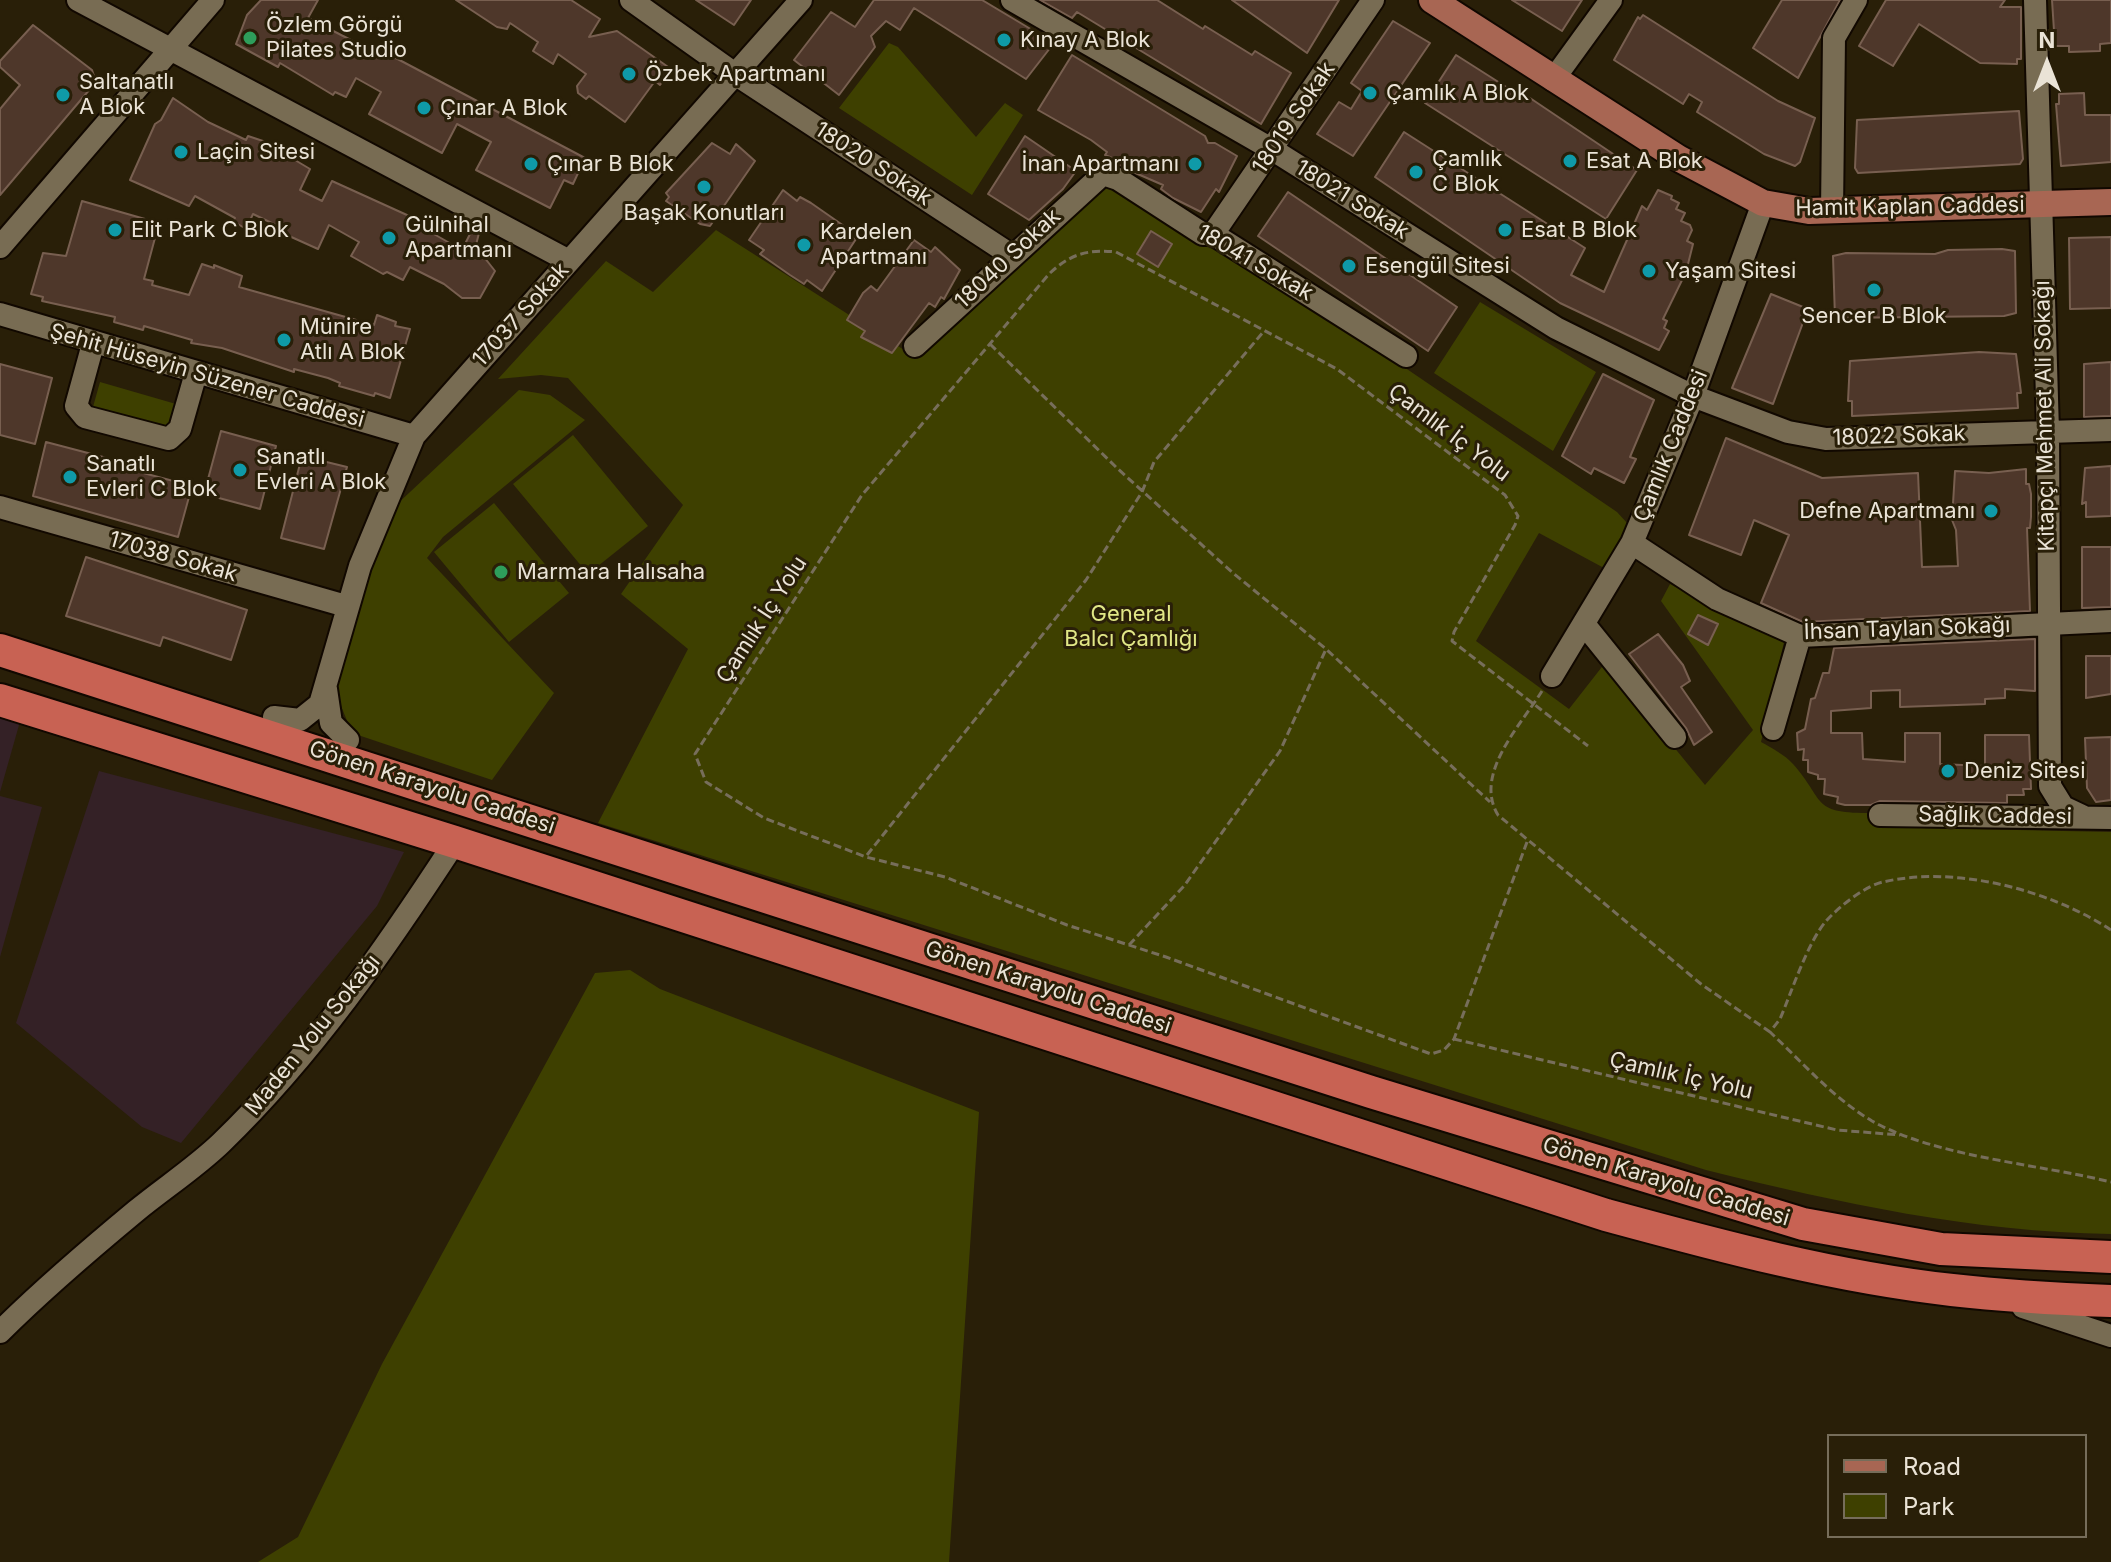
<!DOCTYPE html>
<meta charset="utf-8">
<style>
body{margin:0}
#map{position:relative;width:2111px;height:1562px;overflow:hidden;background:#291f08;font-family:Inter,sans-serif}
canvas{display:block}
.legend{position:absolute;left:1827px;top:1434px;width:260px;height:104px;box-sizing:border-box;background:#291f08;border:2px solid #766d5a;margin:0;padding:10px 14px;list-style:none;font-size:24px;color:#eae3d6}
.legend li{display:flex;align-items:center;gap:16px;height:40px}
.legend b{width:40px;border:2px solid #766d5a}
.north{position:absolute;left:2007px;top:24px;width:80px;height:80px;-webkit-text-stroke:6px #291f08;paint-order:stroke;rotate:0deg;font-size:22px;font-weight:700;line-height:32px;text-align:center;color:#eae3d6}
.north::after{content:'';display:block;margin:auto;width:28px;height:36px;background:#eae3d6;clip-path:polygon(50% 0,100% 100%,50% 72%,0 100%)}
</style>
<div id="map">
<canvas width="2111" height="1562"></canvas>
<ul class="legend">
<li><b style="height:10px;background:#a86653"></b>Road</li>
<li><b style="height:22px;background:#3e4000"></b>Park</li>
</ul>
<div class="north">N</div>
</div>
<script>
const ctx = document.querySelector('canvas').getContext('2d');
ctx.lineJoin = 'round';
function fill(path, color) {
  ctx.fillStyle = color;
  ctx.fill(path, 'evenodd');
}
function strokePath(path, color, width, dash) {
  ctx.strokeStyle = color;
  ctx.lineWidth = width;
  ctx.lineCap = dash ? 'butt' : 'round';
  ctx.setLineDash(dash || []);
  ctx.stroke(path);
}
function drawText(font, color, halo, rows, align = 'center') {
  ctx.font = font + ' Inter,sans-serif';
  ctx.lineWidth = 6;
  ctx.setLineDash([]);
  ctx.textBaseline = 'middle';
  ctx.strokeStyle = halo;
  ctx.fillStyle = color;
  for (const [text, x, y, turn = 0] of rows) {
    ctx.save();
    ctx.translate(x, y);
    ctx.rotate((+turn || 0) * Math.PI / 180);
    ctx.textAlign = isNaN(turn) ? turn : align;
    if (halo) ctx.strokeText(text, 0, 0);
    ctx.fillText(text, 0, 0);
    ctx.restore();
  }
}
fill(new Path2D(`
 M0 705 23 711 0 792Z
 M99 771 404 852 377 906 181 1143 142 1127 16 1023Z
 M0 796 42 807 0 957Z`), '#342126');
fill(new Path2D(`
 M889 43 898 47 976 137 1005 103 1023 115 972 195 839 108Z
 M1112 183 1351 331 1617 512 1628 524 1631 540 1604 568 1539 533 1476 641 1569 709 1605 663 1705 785 1753 730 1661 601 1670 584 1784 642 1761 742C1772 748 1785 755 1793 764 1825 800 1811 813 1867 813L1877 827 2111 832V1234C1972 1232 1840 1203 1706 1170L598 823 688 649 621 594 683 505 568 378 541 375 498 379 606 261 653 292 716 230 912 355 1094 186Z
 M1480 302 1596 372 1553 451 1434 373Z
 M100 382 176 404 166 436 91 414Z
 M519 390 550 395 585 420 443 537 427 558 554 693 492 780 352 733 335 691 361 593 394 507Z
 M573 435 648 526 588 574 513 484Z
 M494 503 569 593 509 642 434 552Z
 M630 970 660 989 979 1112 949 1562H258L298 1537 382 1364 595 973Z`), '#3e4000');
const building = new Path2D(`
 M261 0H318L308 18 388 59 390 55 585 158 573 184 564 180 550 208 476 170 491 142 457 124 442 153 369 114 381 92 356 78 346 97 335 92 333 95 280 63 278 67 236 44 247 15Z
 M456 0H571L600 19 589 37 617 31 671 69 660 85 655 81 625 122 589 96 586 99 578 93 577 86 586 74 558 54 553 64 533 51 538 42 510 23 507 29 497 27Z
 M696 0H751L734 25Z
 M874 0H982L1054 43 1026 79 914 8 900 30 886 21 871 36 875 47 839 95 794 60 831 12 855 27Z
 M1040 0H1157L1203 29 1205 26 1252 55 1255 51 1291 73 1261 124 1077 12 1072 18Z
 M1232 0H1339L1307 53Z
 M1512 0H1582L1562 31Z
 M1782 0H1840L1798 78 1753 48Z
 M1886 0H2005L2000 7H2021V59H2017V64L1980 63 1919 24 1893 66 1859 46Z
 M2052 0H2111V43L2100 44V51L2069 52V46H2055Z
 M1643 15 1778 101 1815 118 1800 162 1795 166 1764 154 1697 112 1702 102 1689 94 1683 104 1614 60 1638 17 1640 19Z
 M1393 21 1430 43 1353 156 1317 134 1339 102 1351 109 1362 91 1351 83Z
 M33 25 92 70 96 82 0 195V109L20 85 0 67V61Z
 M1072 55 1205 136 1208 143H1215L1237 156 1219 192 1216 189 1201 212 1173 198 1161 189 1163 185 1110 162 1112 158 1105 155 1107 152 1091 140 1038 110Z
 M1456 55 1522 97 1524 94 1637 170 1606 219 1425 103Z
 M2084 93 2085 115H2111V162L2061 166 2056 104H2059V94Z
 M173 98 208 122 246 140 248 136 263 141 310 169 300 190 322 201 332 181 429 225 432 233 462 250 474 226 480 229 474 253 484 257 495 271 480 298H462L444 284 410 267 403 280 387 272 383 274 351 256 359 242 329 225 318 249 278 231 280 227 253 214 246 229 233 221 235 218 195 196 189 206 130 180 155 124 161 120Z
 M2019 111 2023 159 2020 164 1858 173 1855 168 1857 120Z
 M1404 132 1585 248 1571 275 1604 292 1642 206 1647 210 1658 190 1672 196 1671 199 1679 203 1676 209 1685 213 1681 221 1690 225 1692 230 1687 241 1693 244 1686 272 1663 319 1667 321 1664 328 1669 331 1659 350 1560 303 1375 177Z
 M1025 136 1076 171 1063 189 1029 220 988 194Z
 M712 143 730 154 736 144 755 161 710 226 700 224 666 201 669 197 666 193Z
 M783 190 797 201 800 197 811 203 844 226 841 230 856 239 822 291 807 280 804 284 790 275 760 254 764 250 749 240Z
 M1288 192 1457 307 1428 351 1258 236Z
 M82 201 159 223 144 279 153 281 152 285 189 295 202 264 214 268V265L242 276 239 287 374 325 377 315 396 322 395 326 410 329 390 398 375 393 374 396 339 386 340 383 328 378 294 369V372L222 348 191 343 192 340 144 326 143 330 114 322 115 317 42 301 43 297 31 294 43 253 66 256Z
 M1151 231 1172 244 1158 267 1137 254Z
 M2111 237V308L2070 309 2069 238Z
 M914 240 931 252 935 247 960 270 944 299 941 297 935 307 929 303 892 353 861 337 865 331 847 320 863 293 871 286 877 291Z
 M2002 249 2015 251 2016 313 2004 316 1835 318 1833 256 1846 253 1935 254 1948 250Z
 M1771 294 1808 309 1773 404 1732 388Z
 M1979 352 2016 354 2021 393H2017L2018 408 1852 416V401H1848L1850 361Z
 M2111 362V416L2084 417V364Z
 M0 364 52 378 35 444 0 435Z
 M1603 374 1654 400 1630 457 1636 459 1624 483 1594 468 1591 474 1562 456Z
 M221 431 276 446 260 509 204 494Z
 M1726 438 1822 478 1918 473 1922 567 1958 566 1956 530 1952 520 1955 471 1989 473 2026 469V484H2029L2031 494V517L2030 528H2027L2030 611 1803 622 1761 603 1789 535 1754 520 1741 555 1689 535Z
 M46 442 107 458 106 463 192 486 178 537 33 496Z
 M302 456 347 467 324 549 281 538Z
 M2111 466V516L2086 517V502L2082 504 2085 468Z
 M2082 547H2111V607L2082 608Z
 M86 557 247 610 231 660 163 637 160 646 66 616Z
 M1698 615 1718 624 1708 645 1688 634Z
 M1658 634 1683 665 1690 681 1681 687 1712 732 1694 745 1686 728 1629 654Z
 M2035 639V691L2005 689V698L1985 699V704L1900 707V690L1871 691V708L1831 711V733H1862L1863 759 1905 762V733H1940V764L1985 766V735H2029L2031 789H2023L2024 795H2007V803L1880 801 1871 805H1845L1837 803 1838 797 1824 794 1825 779H1818V775L1808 772V760H1803L1804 749 1798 750 1797 733 1805 729 1811 699 1815 698 1823 673H1829L1834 648Z
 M2086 656H2111V694L2086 698Z
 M2111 737V800L2096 802 2087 788 2085 738Z`);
fill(building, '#4e372a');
strokePath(building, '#785f50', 2);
const minor = new Path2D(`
 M78 0 569 261
 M631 0 735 74 1011 255
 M1012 0 1273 150 1556 328 1693 396 1788 432 1826 439 2111 430
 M2035 0 2048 431 2050 786 2063 807 2082 816
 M1553 80 1611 0
 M1832 211 1834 38 1856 0
 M1213 234 1373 0
 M0 247 213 0
 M0 314 414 436
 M93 344 76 406 85 417 169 439 180 429 196 373
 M915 346 1103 174 1118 179 1203 234H1213L1406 356
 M0 507 346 606
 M1632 543 1717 599 1800 636 2111 621
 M1584 624 1675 737
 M1552 676 1632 543 1693 396 1763 203
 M326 689 331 723 348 740
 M274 717 300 720 320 704 360 566 414 436 801 0
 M1773 729 1800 636
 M1880 815 2111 818
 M2023 1307 2111 1336
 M0 1332C43 1289 89 1250 136 1211 164 1188 195 1168 221 1143 313 1054 386 948 455 842`);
const major = new Path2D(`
 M1432 0 1678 158 1763 203 1809 211 2111 202`);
const highway = new Path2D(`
 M0 650 1371 1092 1803 1224 1941 1249 2111 1257
 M0 700 455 842 1606 1215C1720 1246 1835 1277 1952 1290 2005 1296 2058 1299 2111 1301`);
strokePath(minor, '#110800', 26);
strokePath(major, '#110800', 30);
strokePath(highway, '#110800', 36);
strokePath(new Path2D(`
 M990 344 1118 469 1233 573 1326 649 1490 802
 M1542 691C1521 725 1473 774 1498 815L1701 984 1770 1032
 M1527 842 1454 1039 1444 1050 1431 1054 1166 957 1067 925 945 877 866 857 764 818 706 782 695 754 862 495 1049 274C1070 254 1088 249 1116 252L1337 369 1505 495 1518 516 1515 525 1454 632 1452 641 1588 746
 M867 855 1086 580 1142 492 1154 462 1264 331
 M2111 930C2050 890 1956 865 1883 882 1865 886 1840 906 1827 920 1808 941 1792 991 1780 1019L1770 1032C1802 1062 1833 1098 1872 1121 1936 1157 2038 1164 2111 1182
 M1129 945 1184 886 1280 751 1326 649
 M1454 1039 1837 1130 1900 1135`), '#776e5b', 3, [8, 4]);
strokePath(minor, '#786c53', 22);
strokePath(major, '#a86653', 26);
strokePath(highway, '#c86253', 32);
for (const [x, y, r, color] of [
 [250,38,8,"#2e9e5b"],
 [1004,40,8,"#0f9aa8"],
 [629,74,8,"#0f9aa8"],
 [1370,93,8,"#0f9aa8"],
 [63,95,8,"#0f9aa8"],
 [424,108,8,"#0f9aa8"],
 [181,152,8,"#0f9aa8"],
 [1570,161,8,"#0f9aa8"],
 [531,164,8,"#0f9aa8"],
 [1195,164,8,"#0f9aa8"],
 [1416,172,8,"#0f9aa8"],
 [704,187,8,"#0f9aa8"],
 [115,230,8,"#0f9aa8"],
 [1505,230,8,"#0f9aa8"],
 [389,238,8,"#0f9aa8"],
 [804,245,8,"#0f9aa8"],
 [1349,266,8,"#0f9aa8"],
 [1649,271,8,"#0f9aa8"],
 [1874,290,8,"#0f9aa8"],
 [284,340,8,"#0f9aa8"],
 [240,470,8,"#0f9aa8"],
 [70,477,8,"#0f9aa8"],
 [1991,511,8,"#0f9aa8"],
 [501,572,8,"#2e9e5b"],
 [1948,771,8,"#0f9aa8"]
]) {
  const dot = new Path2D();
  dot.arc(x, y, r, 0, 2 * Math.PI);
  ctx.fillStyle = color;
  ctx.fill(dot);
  strokePath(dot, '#291f08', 3);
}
drawText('22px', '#eae3d6', '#291f08', [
 ["Özlem Görgü",266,25],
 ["Pilates Studio",266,50],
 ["Kınay A Blok",1020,40],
 ["Özbek Apartmanı",645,74],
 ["Saltanatlı",79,82],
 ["A Blok",79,107],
 ["Çamlık A Blok",1386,93],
 ["Çınar A Blok",440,108],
 ["Laçin Sitesi",197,152],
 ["Çamlık",1432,159],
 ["C Blok",1432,184],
 ["Esat A Blok",1586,161],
 ["Çınar B Blok",547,164],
 ["İnan Apartmanı",1179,164,"right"],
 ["Başak Konutları",704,213,"center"],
 ["Gülnihal",405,225],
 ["Apartmanı",405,250],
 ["Elit Park C Blok",131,230],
 ["Esat B Blok",1521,230],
 ["Kardelen",820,232],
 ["Apartmanı",820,257],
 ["Esengül Sitesi",1365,266],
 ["Yaşam Sitesi",1665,271],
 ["Sencer B Blok",1874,316,"center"],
 ["Münire",300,327],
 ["Atlı A Blok",300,352],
 ["Sanatlı",256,457],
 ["Evleri A Blok",256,482],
 ["Sanatlı",86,464],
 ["Evleri C Blok",86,489],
 ["Defne Apartmanı",1975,511,"right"],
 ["Marmara Halısaha",517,572],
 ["Deniz Sitesi",1964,771]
], 'left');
drawText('22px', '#eae3d6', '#291f08', [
 ["18019 Sokak",1294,118,-56],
 ["18020 Sokak",873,164,33],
 ["18021 Sokak",1352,200,32],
 ["Hamit Kaplan Caddesi",1910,207,-1],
 ["18040 Sokak",1008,259,-43],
 ["18041 Sokak",1255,263,30],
 ["17037 Sokak",521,315,-48],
 ["Şehit Hüseyin Süzener Caddesi",207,376,16],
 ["Kitapçı Mehmet Ali Sokağı",2045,416,-91],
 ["Çamlık İç Yolu",1449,433,37],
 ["18022 Sokak",1899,436,-2],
 ["Çamlık Caddesi",1671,446,-68],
 ["17038 Sokak",173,557,16],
 ["Çamlık İç Yolu",762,620,-57],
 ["İhsan Taylan Sokağı",1907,629,-2],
 ["Gönen Karayolu Caddesi",432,788,18],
 ["Sağlık Caddesi",1995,816,1],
 ["Gönen Karayolu Caddesi",1048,988,18],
 ["Maden Yolu Sokağı",313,1035,-51],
 ["Çamlık İç Yolu",1681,1076,13],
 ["Gönen Karayolu Caddesi",1666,1182,17]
]);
drawText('22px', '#e1e786', '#291f08', [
 ["General",1131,614],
 ["Balcı Çamlığı",1131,639]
]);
</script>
